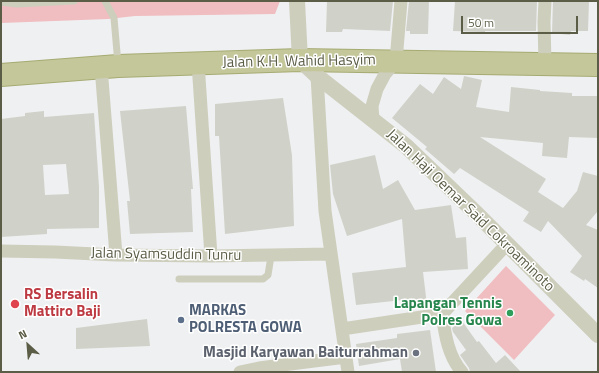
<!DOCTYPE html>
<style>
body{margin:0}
#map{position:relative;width:599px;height:373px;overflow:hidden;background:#eff0f2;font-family:"Titillium Web",sans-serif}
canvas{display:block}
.frame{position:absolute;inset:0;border:2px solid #5c5d47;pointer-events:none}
.north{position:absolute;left:8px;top:325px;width:40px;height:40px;-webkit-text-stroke:3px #fff;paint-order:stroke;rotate:334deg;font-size:11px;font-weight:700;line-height:16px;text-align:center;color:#5c5d47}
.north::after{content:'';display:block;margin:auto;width:14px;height:18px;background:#5c5d47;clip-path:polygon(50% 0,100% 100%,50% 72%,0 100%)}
.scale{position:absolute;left:461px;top:16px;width:117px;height:18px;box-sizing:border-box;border:2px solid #5c5d47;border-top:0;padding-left:5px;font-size:12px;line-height:14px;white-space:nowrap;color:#5c5d47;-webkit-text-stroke:3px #fff;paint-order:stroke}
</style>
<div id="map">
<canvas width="599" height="373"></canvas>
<div class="frame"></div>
<div class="north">N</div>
<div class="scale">50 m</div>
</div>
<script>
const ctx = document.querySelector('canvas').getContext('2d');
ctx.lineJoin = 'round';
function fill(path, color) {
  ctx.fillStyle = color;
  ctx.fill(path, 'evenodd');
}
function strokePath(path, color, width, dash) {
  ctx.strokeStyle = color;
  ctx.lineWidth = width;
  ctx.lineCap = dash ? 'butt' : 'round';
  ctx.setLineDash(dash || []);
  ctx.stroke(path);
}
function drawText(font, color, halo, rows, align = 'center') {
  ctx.font = font + ' "Titillium Web",sans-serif';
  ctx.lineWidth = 3;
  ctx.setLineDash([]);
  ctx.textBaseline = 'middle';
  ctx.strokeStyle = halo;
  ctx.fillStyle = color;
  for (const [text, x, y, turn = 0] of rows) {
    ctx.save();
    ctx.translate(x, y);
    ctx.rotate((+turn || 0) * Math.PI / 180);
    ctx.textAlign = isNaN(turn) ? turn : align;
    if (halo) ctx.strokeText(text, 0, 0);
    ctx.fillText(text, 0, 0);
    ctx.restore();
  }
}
fill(new Path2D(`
 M1 1H280L275 14 135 16 108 19 1 23Z
 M506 266 555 315 514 360 465 311Z`), '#f0bdc0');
fill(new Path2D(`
 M327 1H393L390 31 343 29 342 32H326Z
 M409 1H429L428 34H410V31H406Z
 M455 1H537L536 31H485V32L453 31Z
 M553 1H589L588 31H571L570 35 552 33Z
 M464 76 482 80 476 107 509 112 511 87 540 90V91L572 93V96H598V138L569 137 567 158 542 156 543 143 480 137 546 179 538 192 563 208 577 191 583 172 598 176V211L586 225 598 230V288L585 279 584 281 570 272 582 256 548 221 541 232 523 221 529 212 460 168 454 174 425 149 427 147 392 118 420 84 433 94 444 77 461 89Z
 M283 98 292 155 294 226 225 234 219 136H215V104Z
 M186 106 193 189H191L193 232 130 234 127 201H130L120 111Z
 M44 111V117L94 113 99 187V228L47 229V234L1 237V119L25 116V113ZM66 164 69 194 45 195 43 165Z
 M375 155 383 189 398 180 415 210 451 205 456 238 466 237 468 269 423 272 427 305 404 309 403 300 356 305 352 273 406 267 402 219 347 236 333 194 330 165Z
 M147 319 150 346 76 349V328Z
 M462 321 477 342 479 341 496 363 505 355 521 372H470L469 368 460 355 466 350 453 332 452 328Z
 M430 330 436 372H402L400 359 359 366 356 344 397 338V334Z`), '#d0d2c9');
const trunk = new Path2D(`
 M1 75 118 66 300 60 598 65`);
strokePath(trunk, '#a6ab72', 24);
strokePath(new Path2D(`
 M105 1 114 18 118 64
 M1 2 17 4 74 1
 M179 279H263L268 275 271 256`), '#cecebd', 7);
strokePath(new Path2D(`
 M198 63 211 256
 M545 64 544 22 545 1
 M101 67 116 255
 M317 76 325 211 348 372
 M373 120 372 106 377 89 385 74 396 61 401 1
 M1 251 55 252 116 255 211 256 330 254
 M342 329 442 314
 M240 372 259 368 346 357
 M462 372C448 356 445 334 442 314L507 244`), '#cecebd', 13);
strokePath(new Path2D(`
 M297 1 300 60 317 76 406 146 477 214 598 335`), '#cecebd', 16);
strokePath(trunk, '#c4c79a', 22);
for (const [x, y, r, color] of [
 [15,304,5,"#e0444e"],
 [510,313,4,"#2e9e5b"],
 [181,320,4,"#5c6f8a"],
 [416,353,4,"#6b7280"]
]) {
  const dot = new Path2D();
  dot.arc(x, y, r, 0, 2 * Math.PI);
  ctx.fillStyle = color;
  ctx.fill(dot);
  strokePath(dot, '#fff', 1.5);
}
drawText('15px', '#5c5d47', '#fff', [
 ["Jalan K.H. Wahid Hasyim",299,62,-1],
 ["Jalan Haji Oemar Said Cokroaminoto",470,211,44],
 ["Jalan Syamsuddin Tunru",166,255,1]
]);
drawText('bold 15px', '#be3a42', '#fff', [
 ["RS Bersalin",24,295],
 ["Mattiro Baji",24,312]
], 'left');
drawText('bold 15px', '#27864d', '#fff', [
 ["Lapangan Tennis",502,304],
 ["Polres Gowa",502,321]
], 'right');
drawText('bold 15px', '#4e5e75', '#fff', [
 ["MARKAS",189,311],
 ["POLRESTA GOWA",189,328]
], 'left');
drawText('bold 15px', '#5b616d', '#fff', [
 ["Masjid Karyawan Baiturrahman",408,353]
], 'right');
</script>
